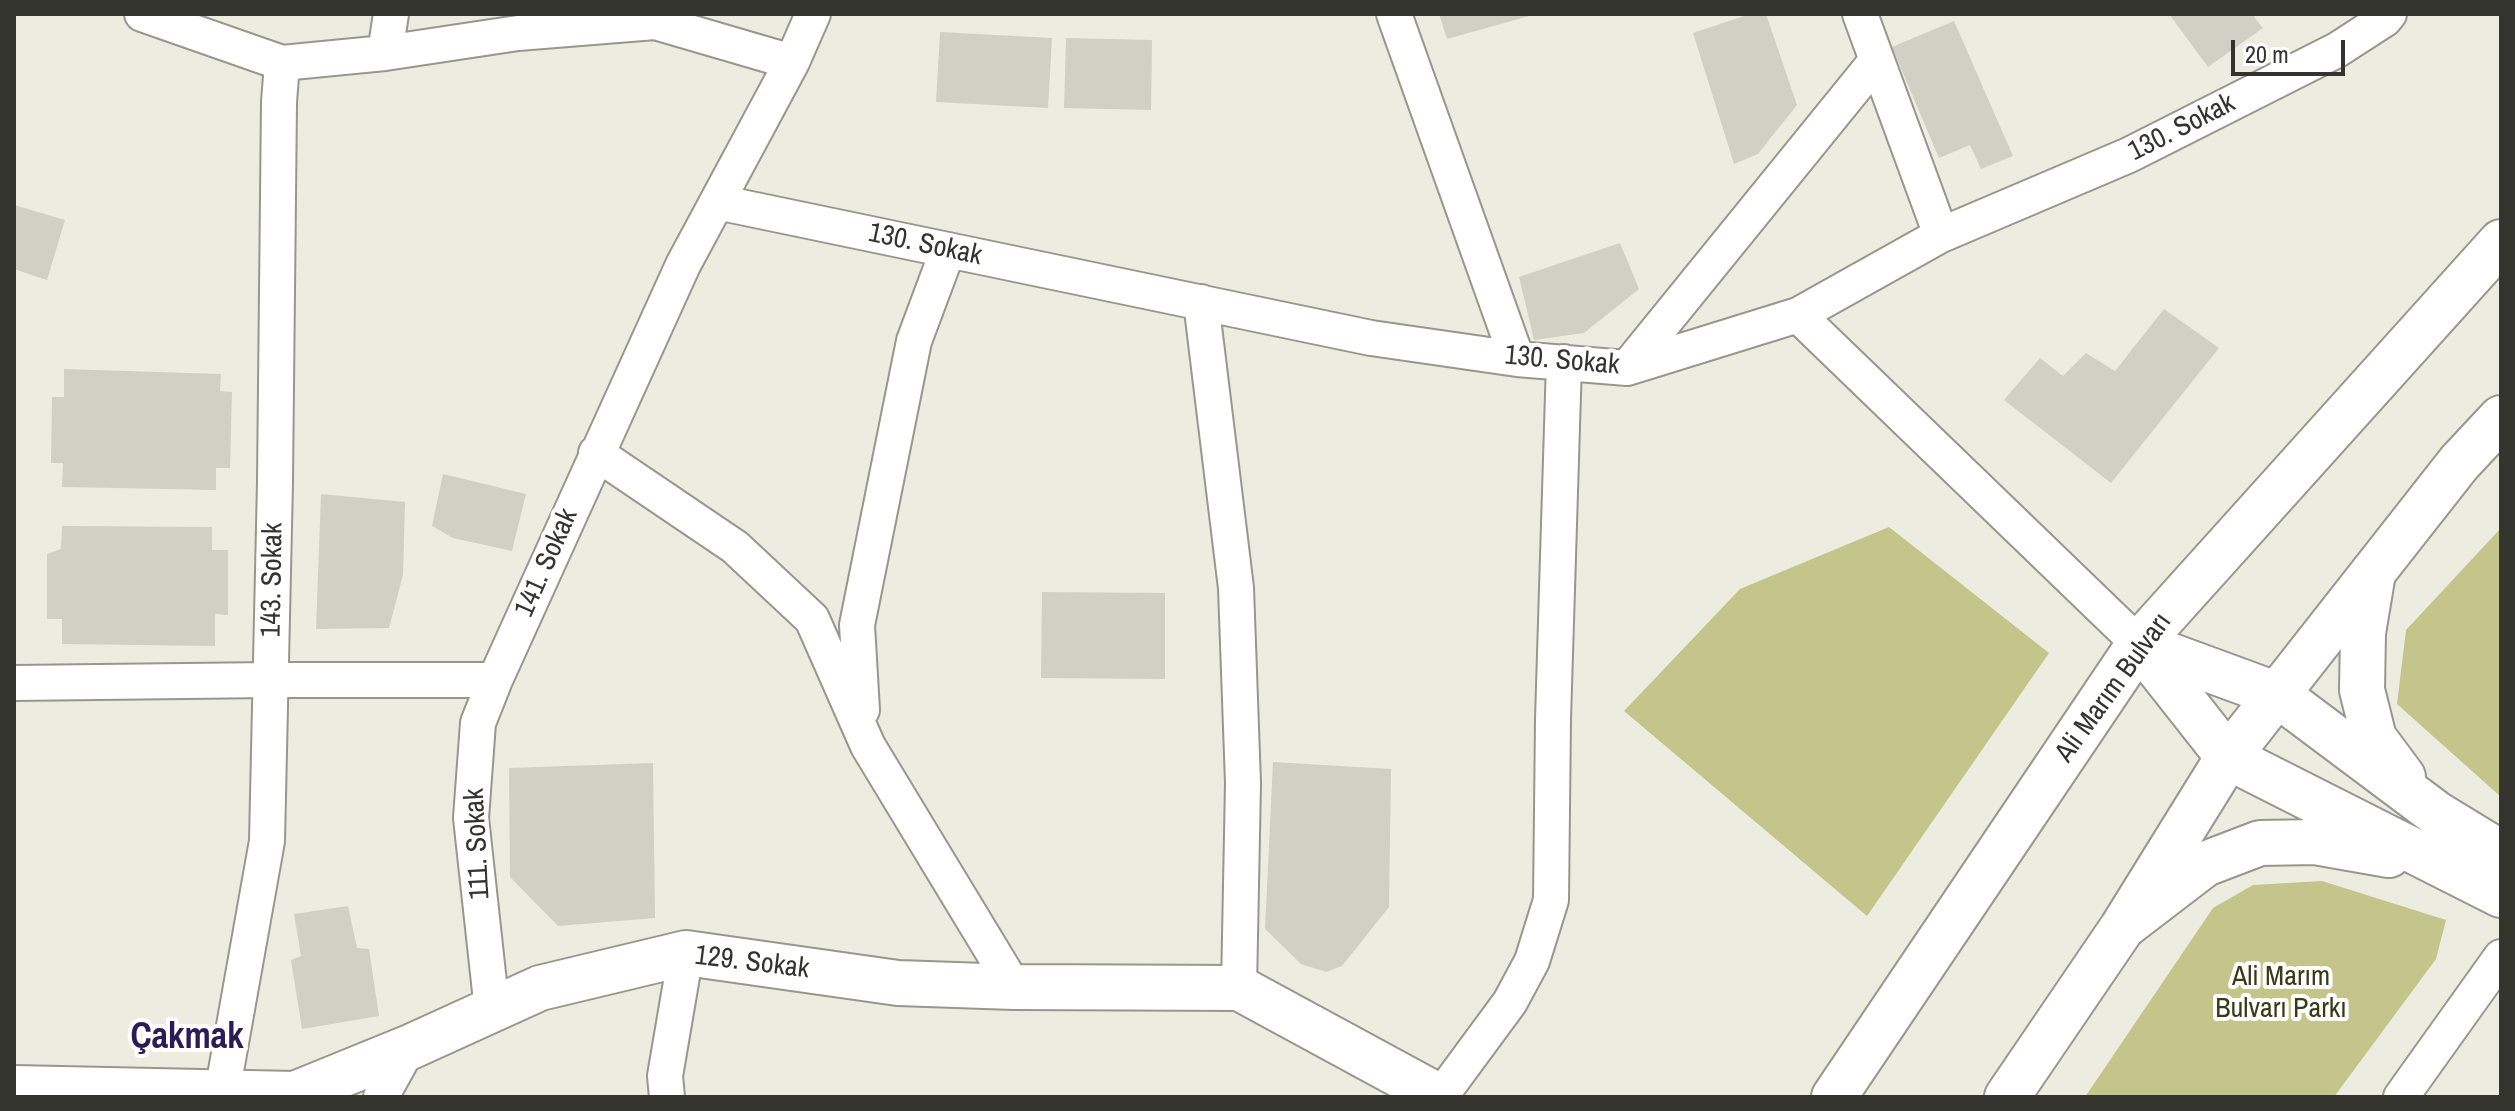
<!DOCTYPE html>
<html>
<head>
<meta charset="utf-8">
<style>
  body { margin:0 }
  #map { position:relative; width:2515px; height:1111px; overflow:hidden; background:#ecede0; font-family:"Archivo Narrow",sans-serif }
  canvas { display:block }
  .frame { position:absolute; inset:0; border:16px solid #34342f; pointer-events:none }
  .scale { position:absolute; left:2231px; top:40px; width:114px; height:36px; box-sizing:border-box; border:4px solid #34342f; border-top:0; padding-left:10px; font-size:24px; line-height:28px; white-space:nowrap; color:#34342f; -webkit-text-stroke:6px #fff; paint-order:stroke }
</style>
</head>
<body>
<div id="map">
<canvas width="2515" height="1111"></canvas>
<div class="frame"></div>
<div class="scale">20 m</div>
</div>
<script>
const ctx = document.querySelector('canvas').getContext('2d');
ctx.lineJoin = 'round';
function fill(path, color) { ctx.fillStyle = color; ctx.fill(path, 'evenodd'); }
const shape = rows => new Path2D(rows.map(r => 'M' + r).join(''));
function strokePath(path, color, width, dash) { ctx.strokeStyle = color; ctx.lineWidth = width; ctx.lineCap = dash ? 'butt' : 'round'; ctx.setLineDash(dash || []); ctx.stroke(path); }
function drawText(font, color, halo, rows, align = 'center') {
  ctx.font = font + ' "Archivo Narrow",sans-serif'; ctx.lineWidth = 8; ctx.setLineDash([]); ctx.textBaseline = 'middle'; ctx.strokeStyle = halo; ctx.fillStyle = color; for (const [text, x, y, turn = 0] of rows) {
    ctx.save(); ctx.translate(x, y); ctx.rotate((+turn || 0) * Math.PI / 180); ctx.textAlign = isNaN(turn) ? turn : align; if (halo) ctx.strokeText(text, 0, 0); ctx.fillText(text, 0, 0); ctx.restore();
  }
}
fill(shape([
  [1889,527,2049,653,1867,916,1624,711,1740,589],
  [2501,528,2501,797,2397,704,2406,630],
  [2322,881,2446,920,2436,959,2334,1097,2085,1097,2213,908,2253,885]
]), '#c4c58a');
fill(shape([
  [1439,14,1533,14,1533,15,1447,39],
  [1750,14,1766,14,1797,105,1758,154,1734,164,1693,33],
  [2169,14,2252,14,2263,28,2208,67],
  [1954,21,2013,156,1981,169,1970,145,1939,158,1892,47],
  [940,32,1052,38,1048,108,936,102],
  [1066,38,1152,40,1151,110,1064,108],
  [14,205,65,220,47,280,14,269],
  [1620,243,1639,289,1584,333,1534,340,1519,277],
  [2164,309,2219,348,2111,483,2004,400,2040,358,2063,376,2086,353,2115,371],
  [64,369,221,374,220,391,232,392,230,468,216,468,216,490,62,487,63,463,51,463,52,397,64,397],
  [443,474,526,494,512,551,453,538,432,526],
  [321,494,405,502,403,575,389,628,316,629],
  [62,526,212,527,212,550,228,550,228,615,215,614,215,646,62,644,62,619,47,619,47,554,61,549],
  [1042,592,1165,593,1165,679,1041,678],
  [1273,762,1391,769,1389,907,1342,966,1326,972,1301,964,1265,929],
  [653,763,655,918,558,926,510,877,509,768],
  [348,906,357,948,369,949,379,1016,302,1029,291,960,301,956,294,914]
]), '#d0d1c4');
const minor = shape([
  [142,14,282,63,385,53,518,33,655,22,792,62],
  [1394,14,1517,359],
  [1860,14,1941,235],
  [385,53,391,14],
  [717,202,1371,338,1517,359,1627,368,1798,315,1941,235,2129,155,2337,50,2385,19,2389,14],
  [1201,302,1236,588,1243,783,1239,988],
  [1798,315,2139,644],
  [1627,368,1877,60],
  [596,453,735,547,812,619,868,746,1014,987],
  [14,683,271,680,495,680,683,265,792,62,813,14],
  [862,710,857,625,914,341,948,250],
  [492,1010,471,818,478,723,495,680],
  [222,1093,267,841,275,482,279,102,282,63],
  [381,1097,408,1048],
  [667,1097,665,1076,686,953],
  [1440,1097,1510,1002,1532,961,1551,900,1553,719,1564,362],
  [2401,1097,2501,957]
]);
const tertiary = shape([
  [2373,573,2363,633,2362,690,2374,738,2403,777],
  [2139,644,2228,757,2501,895],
  [2139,644,2278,695,2437,814,2501,853],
  [2124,926,2205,864,2260,843,2315,842,2389,855],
  [14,1088,295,1094,408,1048,540,988,686,953,898,983,1014,987,1239,988,1440,1097]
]);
const primary = shape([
  [1834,1097,2139,644,2501,242],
  [2007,1097,2122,928,2228,757,2459,463,2501,418]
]);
strokePath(minor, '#97978b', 38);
strokePath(tertiary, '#97978b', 48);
strokePath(primary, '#97978b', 48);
strokePath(minor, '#fff', 34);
strokePath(tertiary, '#fff', 44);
strokePath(primary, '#fff', 44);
drawText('28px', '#34342f', '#fff', [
  ["130. Sokak",2182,128,-27],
  ["130. Sokak",925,245,12],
  ["130. Sokak",1562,361,5],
  ["141. Sokak",547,563,-66],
  ["143. Sokak",273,580,-89],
  ["Ali Marım Bulvarı",2114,688,-54],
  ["111. Sokak",478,844,-93],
  ["129. Sokak",752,963,7]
]);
drawText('28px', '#3a3a17', '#fff', [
  ["Ali Marım",2281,977],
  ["Bulvarı Parkı",2281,1009]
]);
drawText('bold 36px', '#2a1d57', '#fff', [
  ["Çakmak",187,1038]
]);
</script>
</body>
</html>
